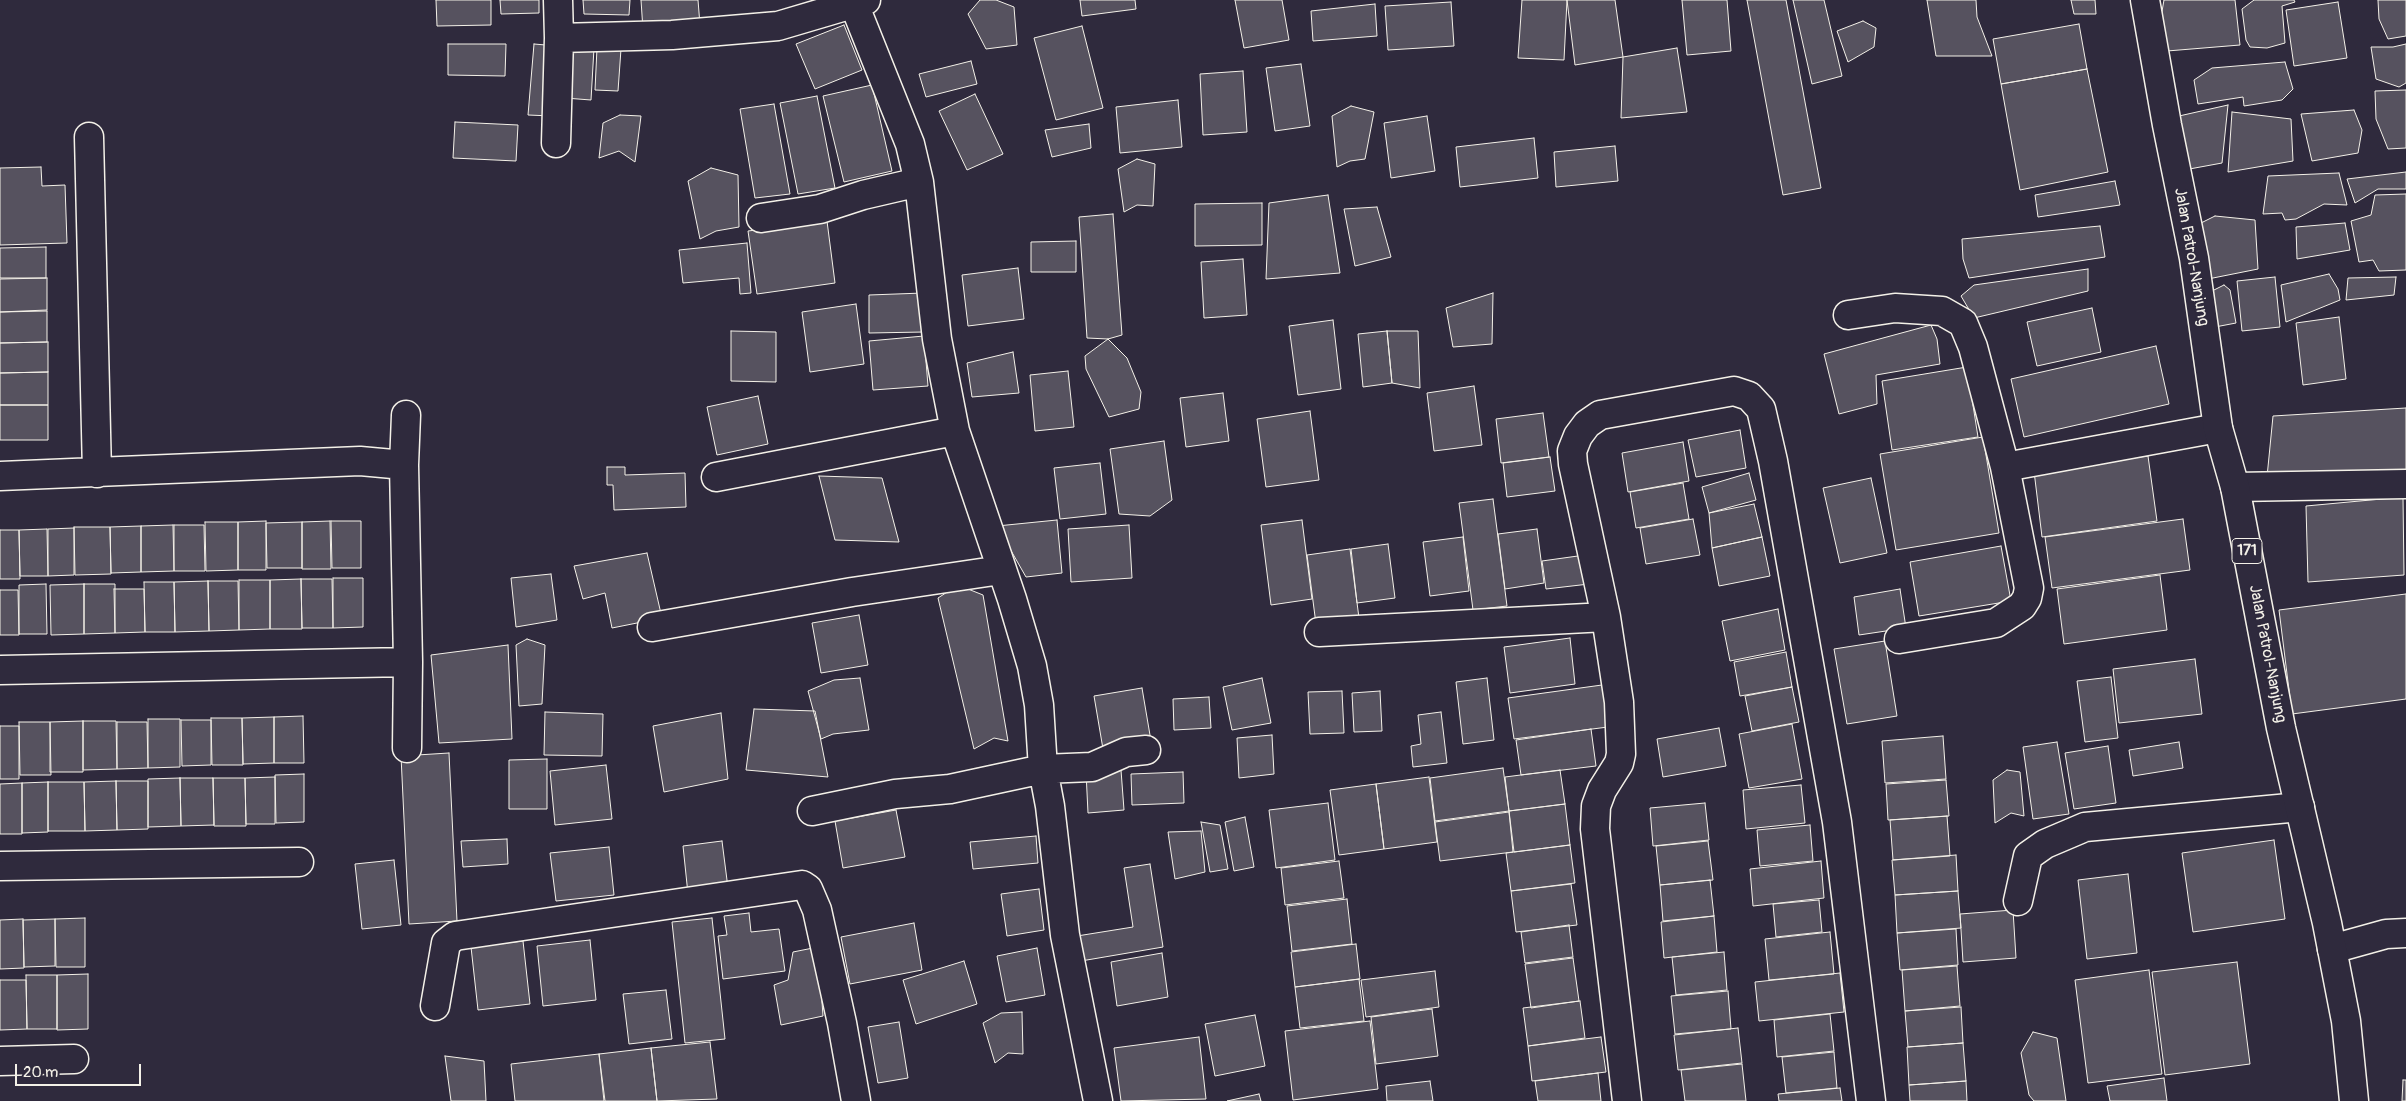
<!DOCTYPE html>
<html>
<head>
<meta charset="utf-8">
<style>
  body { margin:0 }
  #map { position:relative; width:2406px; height:1101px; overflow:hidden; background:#2f2a3d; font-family:Pangolin,sans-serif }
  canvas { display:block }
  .scale { position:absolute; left:15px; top:1064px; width:126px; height:22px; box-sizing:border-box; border:2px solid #f4f1e8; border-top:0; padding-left:6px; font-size:15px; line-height:18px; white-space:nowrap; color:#f4f1e8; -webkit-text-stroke:4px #2f2a3d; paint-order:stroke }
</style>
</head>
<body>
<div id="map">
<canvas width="2406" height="1101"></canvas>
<div class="scale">20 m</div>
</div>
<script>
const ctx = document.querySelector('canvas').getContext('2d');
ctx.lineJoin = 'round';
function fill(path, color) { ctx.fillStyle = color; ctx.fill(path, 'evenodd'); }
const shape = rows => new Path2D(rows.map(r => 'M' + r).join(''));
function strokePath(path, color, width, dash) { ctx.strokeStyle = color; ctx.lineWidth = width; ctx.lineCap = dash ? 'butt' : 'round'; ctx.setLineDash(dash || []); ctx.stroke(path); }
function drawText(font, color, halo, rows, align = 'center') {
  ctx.font = font + ' Pangolin,sans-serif'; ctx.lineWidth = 4; ctx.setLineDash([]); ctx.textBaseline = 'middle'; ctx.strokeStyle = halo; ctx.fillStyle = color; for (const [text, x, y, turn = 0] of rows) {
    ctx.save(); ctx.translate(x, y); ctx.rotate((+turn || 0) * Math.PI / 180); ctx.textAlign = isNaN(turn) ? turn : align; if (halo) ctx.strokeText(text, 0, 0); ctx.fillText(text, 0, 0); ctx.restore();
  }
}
const building = shape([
  [436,0,491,0,491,25,437,26,436,0],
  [500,0,539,0,539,13,501,14,500,0],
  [583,0,630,0,629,15,584,14,583,0],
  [641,0,698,0,700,25,643,30,641,0],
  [980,0,996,0,1014,7,1017,45,986,49,968,14,980,0],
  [1080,0,1135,0,1136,9,1082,16,1080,0],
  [1235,0,1282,0,1289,40,1244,48,1235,0],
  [1522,0,1567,0,1564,60,1518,58,1522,0],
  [1567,0,1615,0,1623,57,1575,65,1567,0],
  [1682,0,1727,0,1731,51,1687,55,1682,0],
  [1747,0,1786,0,1821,188,1783,195,1747,0],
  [1793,0,1824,0,1842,76,1812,84,1793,0],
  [1927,0,1976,0,1977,17,1992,56,1936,56,1927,0],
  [2071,0,2095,0,2096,14,2074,14,2071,0],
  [2164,0,2235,0,2240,45,2167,51,2159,28,2164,0],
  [2254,0,2294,0,2295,2,2282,6,2285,43,2267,48,2250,47,2246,40,2242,9,2254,0],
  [2378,0,2406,0,2406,36,2388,39,2379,19,2378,0],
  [1451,2,1454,46,1388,50,1385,6,1451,2],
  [2338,2,2347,58,2294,66,2286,10,2338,2],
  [1375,4,1377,36,1313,41,1311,11,1375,4],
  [1863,21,1876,28,1874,47,1848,62,1837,31,1863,21],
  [2079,24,2087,69,2001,84,1993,39,2079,24],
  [844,25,862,70,815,89,796,44,844,25],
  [1082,26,1103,108,1056,120,1034,38,1082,26],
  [448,44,506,44,505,76,448,75,448,44],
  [534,44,557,46,551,116,528,115,534,44],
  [2406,44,2406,83,2399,87,2376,79,2371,47,2393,47,2406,44],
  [569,47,594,48,591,100,565,98,569,47],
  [597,48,621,49,618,91,595,90,597,48],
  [1677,48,1687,112,1621,118,1623,57,1677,48],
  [971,61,977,84,926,97,919,74,971,61],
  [2285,62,2293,89,2282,100,2244,106,2243,97,2198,104,2194,80,2212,68,2285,62],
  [1301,64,1310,126,1275,131,1266,68,1301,64],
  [2087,69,2108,172,2020,190,2001,84,2087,69],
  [1243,71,1247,132,1203,135,1200,74,1243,71],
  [872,85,892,171,844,182,823,96,872,85],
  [2406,90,2406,148,2388,149,2376,119,2375,91,2406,90],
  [975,94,1003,154,967,170,939,111,975,94],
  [817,96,835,188,798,194,780,103,817,96],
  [1178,100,1182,147,1120,153,1116,107,1178,100],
  [774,104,790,194,755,198,740,109,774,104],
  [2228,105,2222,163,2184,170,2179,116,2228,105],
  [1351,106,1374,112,1365,159,1350,161,1337,167,1332,116,1351,106],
  [2354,110,2362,130,2358,153,2312,161,2301,114,2354,110],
  [2232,112,2291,119,2293,161,2228,172,2232,112],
  [620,115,641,116,635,162,619,151,599,158,603,123,620,115],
  [1427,116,1435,171,1391,178,1384,123,1427,116],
  [455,122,518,125,516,161,453,158,455,122],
  [1089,124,1091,148,1052,157,1045,130,1089,124],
  [1534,138,1538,178,1460,187,1456,147,1534,138],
  [1615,146,1618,181,1556,187,1554,152,1615,146],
  [1137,159,1155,164,1153,206,1137,205,1124,212,1118,169,1137,159],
  [41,167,42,186,65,185,67,243,0,245,0,168,41,167],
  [711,168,738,175,739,227,716,231,700,239,688,181,711,168],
  [2406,172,2406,189,2378,189,2355,203,2347,179,2406,172],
  [2339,173,2347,205,2324,204,2296,219,2285,220,2282,213,2263,214,2268,176,2339,173],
  [2115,181,2120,205,2038,217,2035,195,2115,181],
  [2406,194,2406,270,2379,271,2373,260,2359,262,2351,221,2371,215,2375,195,2406,194],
  [1328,195,1340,273,1266,279,1269,203,1328,195],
  [1262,203,1262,245,1195,246,1195,204,1262,203],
  [1377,207,1391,257,1355,266,1344,209,1377,207],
  [1113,214,1122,335,1108,339,1087,338,1079,217,1113,214],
  [2215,216,2255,220,2258,269,2208,279,2197,225,2215,216],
  [827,221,835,283,757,294,748,231,827,221],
  [2345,223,2350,250,2297,259,2296,227,2345,223],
  [2100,226,2105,257,1969,278,1963,259,1962,239,2100,226],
  [1076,241,1076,272,1031,272,1031,242,1076,241],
  [747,243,751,293,740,294,739,278,683,283,679,250,747,243],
  [46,247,46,278,0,278,0,248,46,247],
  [1243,259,1247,315,1204,318,1201,262,1243,259],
  [1018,268,1024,319,968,326,962,275,1018,268],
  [2088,269,2088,291,1974,318,1961,296,1974,285,2088,269],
  [2329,274,2338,289,2340,300,2286,322,2281,285,2329,274],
  [2275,277,2280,327,2242,331,2237,281,2275,277],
  [2396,277,2394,295,2346,300,2348,278,2396,277],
  [47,278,47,310,0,312,0,279,47,278],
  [2224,285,2230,290,2236,323,2215,327,2208,293,2224,285],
  [923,293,924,332,869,333,869,295,923,293],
  [1493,293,1492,344,1453,347,1446,308,1493,293],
  [856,304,864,364,810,372,802,312,856,304],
  [2092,308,2101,352,2037,366,2027,322,2092,308],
  [47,311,47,342,0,343,0,312,47,311],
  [2339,317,2346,379,2303,385,2296,323,2339,317],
  [1333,320,1341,389,1298,395,1289,326,1333,320],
  [1931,325,1937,339,1940,364,1876,375,1877,404,1839,414,1824,354,1931,325],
  [731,331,776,332,776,382,731,381,731,331],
  [1387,331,1392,383,1363,387,1358,334,1387,331],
  [1387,331,1418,331,1420,388,1392,383,1387,331],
  [924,336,928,386,873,390,869,341,924,336],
  [1108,339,1127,358,1141,392,1139,409,1109,417,1086,369,1085,356,1108,339],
  [48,342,48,372,0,373,0,343,48,342],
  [2156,346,2169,404,2024,437,2011,379,2156,346],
  [1013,352,1019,393,972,397,967,363,1013,352],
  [1967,367,1978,437,1892,450,1882,381,1967,367],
  [1068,371,1074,427,1035,431,1030,375,1068,371],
  [48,372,48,405,0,405,0,373,48,372],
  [1474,386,1482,445,1434,451,1427,393,1474,386],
  [1223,393,1229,441,1186,447,1180,398,1223,393],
  [758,396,768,444,717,455,707,407,758,396],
  [0,405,48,405,48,440,0,440,0,405],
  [2406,408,2406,470,2267,477,2273,416,2406,408],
  [1310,411,1319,480,1266,487,1257,419,1310,411],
  [1543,413,1549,457,1501,463,1496,419,1543,413],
  [1740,430,1746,468,1696,477,1688,440,1740,430],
  [1983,437,1999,533,1896,550,1880,454,1983,437],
  [1164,441,1172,500,1150,516,1119,514,1110,449,1164,441],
  [1683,442,1689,481,1628,492,1622,453,1683,442],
  [2148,456,2157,521,2042,537,2034,471,2148,456],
  [1550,457,1555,491,1507,497,1503,463,1550,457],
  [1100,463,1106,514,1060,519,1054,468,1100,463],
  [607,467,625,467,625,475,685,473,686,507,614,510,613,485,607,485,607,467],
  [1749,473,1756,500,1709,513,1702,487,1749,473],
  [819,476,882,478,899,542,835,540,819,476],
  [1871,478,1887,553,1840,563,1823,488,1871,478],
  [1683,483,1689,519,1636,528,1630,492,1683,483],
  [2403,497,2404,575,2308,582,2306,506,2403,497],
  [1493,499,1507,606,1473,610,1459,503,1493,499],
  [1754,504,1762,537,1712,548,1709,513,1754,504],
  [1693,519,1700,555,1646,564,1640,528,1693,519],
  [2183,519,2190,570,2052,588,2045,537,2183,519],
  [1057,520,1062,573,1026,577,997,526,1057,520],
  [1302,520,1312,599,1271,605,1261,525,1302,520],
  [266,521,266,570,238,570,238,522,266,521],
  [330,521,331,569,302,569,302,522,330,521],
  [331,521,361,521,361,568,332,568,331,521],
  [205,522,238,522,238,570,206,571,205,522],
  [302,522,302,568,267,568,266,523,302,522],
  [173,525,174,571,141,572,141,526,173,525],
  [174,525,204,525,205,571,174,571,174,525],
  [1129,525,1132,578,1071,582,1068,529,1129,525],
  [141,526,141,572,111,573,110,527,141,526],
  [74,527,110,527,111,574,75,575,74,527],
  [74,528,74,575,48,576,48,529,74,528],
  [47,529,48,576,20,576,19,530,47,529],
  [1537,529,1544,583,1505,589,1498,534,1537,529],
  [0,530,19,530,20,579,0,579,0,530],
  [1463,537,1469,591,1430,596,1423,542,1463,537],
  [1762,537,1770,576,1719,586,1712,548,1762,537],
  [1388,544,1395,598,1357,603,1351,549,1388,544],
  [2001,546,2011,601,1919,616,1910,562,2001,546],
  [1350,549,1359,618,1316,624,1307,555,1350,549],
  [647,553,662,618,612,628,605,593,583,599,574,566,647,553],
  [1585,555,1589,584,1546,589,1542,561,1585,555],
  [551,574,557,620,516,627,511,578,551,574],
  [2160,575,2167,630,2064,644,2057,589,2160,575],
  [333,578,363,578,363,627,333,628,333,578],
  [301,579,302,629,270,629,270,580,301,579],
  [301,579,332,579,333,628,302,628,301,579],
  [239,580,270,580,270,629,239,630,239,580],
  [208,581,209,631,175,632,174,582,208,581],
  [208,581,238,581,239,630,209,631,208,581],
  [144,582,174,582,175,632,145,632,144,582],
  [46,584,47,634,19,634,19,585,46,584],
  [84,584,84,634,51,635,50,585,84,584],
  [84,584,115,584,115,633,84,634,84,584],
  [958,585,983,595,1008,741,994,738,974,749,938,598,958,585],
  [114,589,144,589,145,632,115,633,114,589],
  [1900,589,1906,628,1859,635,1854,597,1900,589],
  [0,590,18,590,19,635,0,635,0,590],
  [2406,594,2406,699,2292,714,2279,610,2406,594],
  [1778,609,1785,650,1730,661,1722,621,1778,609],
  [859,615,868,665,821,673,812,623,859,615],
  [1570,638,1575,684,1510,693,1504,647,1570,638],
  [527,639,545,645,542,704,519,706,516,645,527,639],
  [1885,641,1897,716,1847,724,1834,649,1885,641],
  [508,645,512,739,439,743,431,655,508,645],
  [1786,652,1792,687,1740,696,1734,662,1786,652],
  [2195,659,2202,714,2119,723,2113,669,2195,659],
  [2111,677,2118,738,2085,742,2077,681,2111,677],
  [860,678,869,730,833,734,821,739,808,691,834,680,860,678],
  [1262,678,1271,723,1232,730,1223,687,1262,678],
  [1487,678,1494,740,1463,744,1456,682,1487,678],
  [1602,685,1608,727,1514,739,1508,698,1602,685],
  [1792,687,1799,722,1752,731,1745,696,1792,687],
  [1142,688,1151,741,1103,749,1094,696,1142,688],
  [1342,691,1344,733,1310,734,1308,692,1342,691],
  [1380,691,1382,731,1354,732,1352,693,1380,691],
  [1209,697,1211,728,1174,730,1173,699,1209,697],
  [754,709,815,711,828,777,746,770,754,709],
  [545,712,603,714,602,756,544,755,545,712],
  [1441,712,1447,763,1413,767,1411,746,1421,744,1418,715,1441,712],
  [721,713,728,779,664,792,653,726,721,713],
  [303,716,304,763,274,763,274,717,303,716],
  [274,717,274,763,243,764,242,718,274,717],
  [211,718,242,718,243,765,212,765,211,718],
  [148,719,180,719,180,767,148,768,148,719],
  [181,720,211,720,211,765,182,766,181,720],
  [83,721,83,772,50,772,50,722,83,721],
  [83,721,116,721,117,769,83,770,83,721],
  [19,722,50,722,51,775,20,775,19,722],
  [117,722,147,722,148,768,117,769,117,722],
  [1792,724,1802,779,1749,788,1739,734,1792,724],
  [0,726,19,726,19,779,0,779,0,726],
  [1719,728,1726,766,1663,777,1657,739,1719,728],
  [1591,729,1596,766,1521,775,1516,740,1591,729],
  [1272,735,1274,774,1239,778,1237,738,1272,735],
  [1943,736,1946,779,1885,783,1882,741,1943,736],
  [2057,742,2069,814,2033,819,2023,747,2057,742],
  [2179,742,2183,768,2133,776,2129,750,2179,742],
  [2108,746,2116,803,2074,809,2065,753,2108,746],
  [449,753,457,921,409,924,401,756,449,753],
  [547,759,547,809,509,809,509,760,547,759],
  [606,765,612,819,555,825,550,771,606,765],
  [1503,768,1509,811,1435,821,1430,778,1503,768],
  [1121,770,1124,810,1088,813,1086,772,1121,770],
  [1560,770,1565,804,1509,811,1505,777,1560,770],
  [2007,770,2020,772,2024,816,2011,813,1995,823,1993,780,2007,770],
  [1183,772,1184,803,1132,805,1131,774,1183,772],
  [304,774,304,822,276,823,275,775,304,774],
  [275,777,275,824,246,824,245,778,275,777],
  [1429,777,1437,842,1384,849,1376,784,1429,777],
  [180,778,181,826,148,827,148,779,180,778],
  [180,778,213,778,214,825,181,826,180,778],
  [213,778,245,778,246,826,214,826,213,778],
  [1946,780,1949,816,1888,820,1886,784,1946,780],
  [116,781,117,830,85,831,84,782,116,781],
  [116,781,148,781,148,829,117,830,116,781],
  [48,782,48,832,22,833,22,783,48,782],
  [48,782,84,782,85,831,48,831,48,782],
  [22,783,22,834,0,834,0,784,22,783],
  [1376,784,1384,849,1339,855,1330,790,1376,784],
  [1801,785,1805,823,1746,829,1743,790,1801,785],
  [1328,803,1335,860,1276,868,1269,810,1328,803],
  [1705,803,1709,840,1653,846,1650,808,1705,803],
  [1565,804,1570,845,1514,852,1509,811,1565,804],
  [896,810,905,857,843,868,835,821,896,810],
  [1509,812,1513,852,1440,861,1435,822,1509,812],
  [1947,816,1950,856,1893,860,1890,820,1947,816],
  [1245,817,1254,867,1234,871,1225,822,1245,817],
  [1201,822,1220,825,1228,869,1210,872,1201,822],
  [1810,825,1813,861,1760,866,1757,830,1810,825],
  [1201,831,1205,872,1175,879,1168,832,1201,831],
  [1036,836,1038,863,973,869,970,842,1036,836],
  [507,839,508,864,463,867,461,841,507,839],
  [2274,840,2285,919,2193,932,2182,853,2274,840],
  [722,841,728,888,688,894,683,846,722,841],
  [1708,841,1713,880,1660,885,1656,846,1708,841],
  [1570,845,1575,883,1511,891,1506,853,1570,845],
  [609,847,614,895,556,901,550,853,609,847],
  [1956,855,1958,891,1895,895,1892,860,1956,855],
  [394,860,401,925,362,929,355,864,394,860],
  [1339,861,1344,898,1285,905,1281,868,1339,861],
  [1821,861,1824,898,1753,906,1750,869,1821,861],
  [1150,864,1163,947,1081,961,1077,936,1133,927,1124,868,1150,864],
  [2128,874,2137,953,2087,959,2078,880,2128,874],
  [1710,880,1714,916,1663,921,1660,885,1710,880],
  [1571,884,1577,925,1516,932,1511,891,1571,884],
  [1039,889,1044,930,1007,936,1001,894,1039,889],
  [1958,891,1961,928,1897,933,1895,895,1958,891],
  [1347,899,1352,944,1292,951,1287,906,1347,899],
  [1819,900,1822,932,1776,937,1773,904,1819,900],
  [2013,910,2016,958,1963,962,1960,914,2013,910],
  [749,913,751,932,779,929,785,971,723,979,718,936,727,935,724,916,749,913],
  [1714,916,1717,952,1664,958,1661,922,1714,916],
  [85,918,85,967,56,967,55,919,85,918],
  [712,918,725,1039,685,1043,672,922,712,918],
  [23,919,24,968,0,969,0,920,23,919],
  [55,919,55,966,24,967,23,920,55,919],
  [914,923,922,970,850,984,841,937,914,923],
  [1569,925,1573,957,1525,963,1521,932,1569,925],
  [1956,929,1958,965,1900,970,1897,933,1956,929],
  [1830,932,1834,974,1769,980,1765,939,1830,932],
  [590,940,596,1000,543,1006,537,946,590,940],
  [523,941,530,1004,478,1010,471,947,523,941],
  [1356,944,1360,979,1295,987,1291,952,1356,944],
  [818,947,823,1016,781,1025,774,985,788,980,793,952,818,947],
  [1037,948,1045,995,1006,1002,997,956,1037,948],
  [1724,952,1727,990,1676,995,1672,957,1724,952],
  [1162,953,1168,997,1117,1006,1111,962,1162,953],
  [1573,958,1579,1001,1531,1008,1525,964,1573,958],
  [964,961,977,1004,916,1024,903,980,964,961],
  [2237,962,2250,1064,2165,1075,2152,972,2237,962],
  [1957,966,1960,1006,1905,1011,1902,970,1957,966],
  [2149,970,2162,1074,2088,1083,2075,980,2149,970],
  [1435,971,1439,1007,1366,1017,1361,980,1435,971],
  [1840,973,1844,1012,1759,1021,1755,982,1840,973],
  [88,974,88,1029,57,1030,57,975,88,974],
  [26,975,57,975,57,1029,27,1029,26,975],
  [1359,979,1364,1021,1300,1028,1295,987,1359,979],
  [0,980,26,980,27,1029,0,1030,0,980],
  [666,990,672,1039,629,1044,623,994,666,990],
  [1728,991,1731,1029,1675,1034,1671,996,1728,991],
  [1580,1001,1585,1038,1528,1046,1523,1008,1580,1001],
  [1961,1007,1963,1043,1908,1047,1905,1011,1961,1007],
  [1432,1009,1438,1056,1376,1064,1371,1017,1432,1009],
  [1022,1012,1023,1054,1008,1053,995,1063,983,1023,1001,1013,1022,1012],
  [1830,1014,1834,1051,1777,1057,1774,1020,1830,1014],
  [1255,1015,1265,1066,1215,1076,1205,1024,1255,1015],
  [1370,1021,1378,1089,1293,1100,1285,1031,1370,1021],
  [899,1022,908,1078,878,1083,868,1027,899,1022],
  [1738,1028,1742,1063,1678,1070,1674,1035,1738,1028],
  [2033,1032,2057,1038,2066,1101,2034,1101,2029,1095,2021,1053,2033,1032],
  [1199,1037,1206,1099,1121,1101,1114,1048,1199,1037],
  [1601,1037,1606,1072,1532,1081,1528,1046,1601,1037],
  [710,1042,717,1099,657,1101,651,1048,710,1042],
  [1963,1043,1966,1081,1909,1085,1907,1047,1963,1043],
  [651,1048,657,1101,605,1101,599,1054,651,1048],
  [1834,1052,1837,1088,1786,1093,1782,1057,1834,1052],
  [599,1054,604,1101,515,1101,511,1064,599,1054],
  [445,1056,484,1061,486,1101,451,1101,445,1056],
  [1742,1064,1746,1101,1685,1101,1681,1070,1742,1064],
  [1598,1073,1601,1101,1538,1101,1535,1081,1598,1073],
  [2164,1078,2167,1101,2110,1101,2107,1086,2164,1078],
  [2403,1080,2406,1080,2406,1101,2402,1101,2403,1080],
  [1430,1081,1433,1101,1387,1101,1386,1086,1430,1081],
  [1966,1081,1967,1101,1910,1101,1909,1085,1966,1081],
  [1840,1088,1842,1101,1779,1101,1778,1094,1840,1088],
  [1259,1094,1261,1101,1227,1101,1259,1094]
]);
fill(building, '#56525f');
strokePath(building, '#f4f1e8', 1);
const minor = shape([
  [558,0,559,38,672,35,778,26,866,0],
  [854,4,910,144,919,182,937,339,955,431,1012,599,1032,666,1039,705,1043,769,1050,806,1065,935,1098,1101],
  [89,137,97,473],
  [556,143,559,38],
  [761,218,820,209,863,195,919,182],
  [1848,315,1895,308,1942,311,1963,323,1973,347,2005,467],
  [404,465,406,415],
  [0,476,360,461,404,465,408,662,407,748],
  [716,477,955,431],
  [2235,487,2406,484],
  [652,627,852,592,1001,570],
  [1319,632,1606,617],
  [1899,639,1996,623,2022,606,2027,598,2029,588,2005,467,2218,428],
  [0,670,408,662],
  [812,811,895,794,950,789,1043,769,1092,767,1126,752,1146,750],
  [0,866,299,862],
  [2018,901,2028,856,2045,844,2085,827,2300,807],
  [2332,949,2386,934,2406,933],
  [435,1006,446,943,455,936,802,885,808,889,817,910,842,1023,856,1101],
  [0,1061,74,1059],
  [1627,1101,1595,829,1596,806,1602,790,1619,763,1621,754,1619,702,1606,617,1573,464,1572,451,1578,436,1587,424,1600,415,1734,391,1749,396,1761,409,1773,461,1837,822,1871,1101]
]);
const major = shape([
  [2145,0,2167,125,2194,258,2218,428,2235,487,2281,728,2327,923,2346,1021,2354,1101]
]);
strokePath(minor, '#f4f1e8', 31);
strokePath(major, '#f4f1e8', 31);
strokePath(minor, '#2f2a3d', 28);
strokePath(major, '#2f2a3d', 28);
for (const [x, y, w] of [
  [2247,551,30]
]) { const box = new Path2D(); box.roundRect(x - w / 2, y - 12.5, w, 25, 4); ctx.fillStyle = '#2f2a3d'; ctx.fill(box); strokePath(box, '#f4f1e8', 1); }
drawText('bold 15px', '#f4f1e8', null, [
  ["171",2247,551]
]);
drawText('16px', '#f4f1e8', '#2f2a3d', [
  ["Jalan Patrol-Nanjung",2191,257,80],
  ["Jalan Patrol-Nanjung",2267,654,79]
]);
</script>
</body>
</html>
